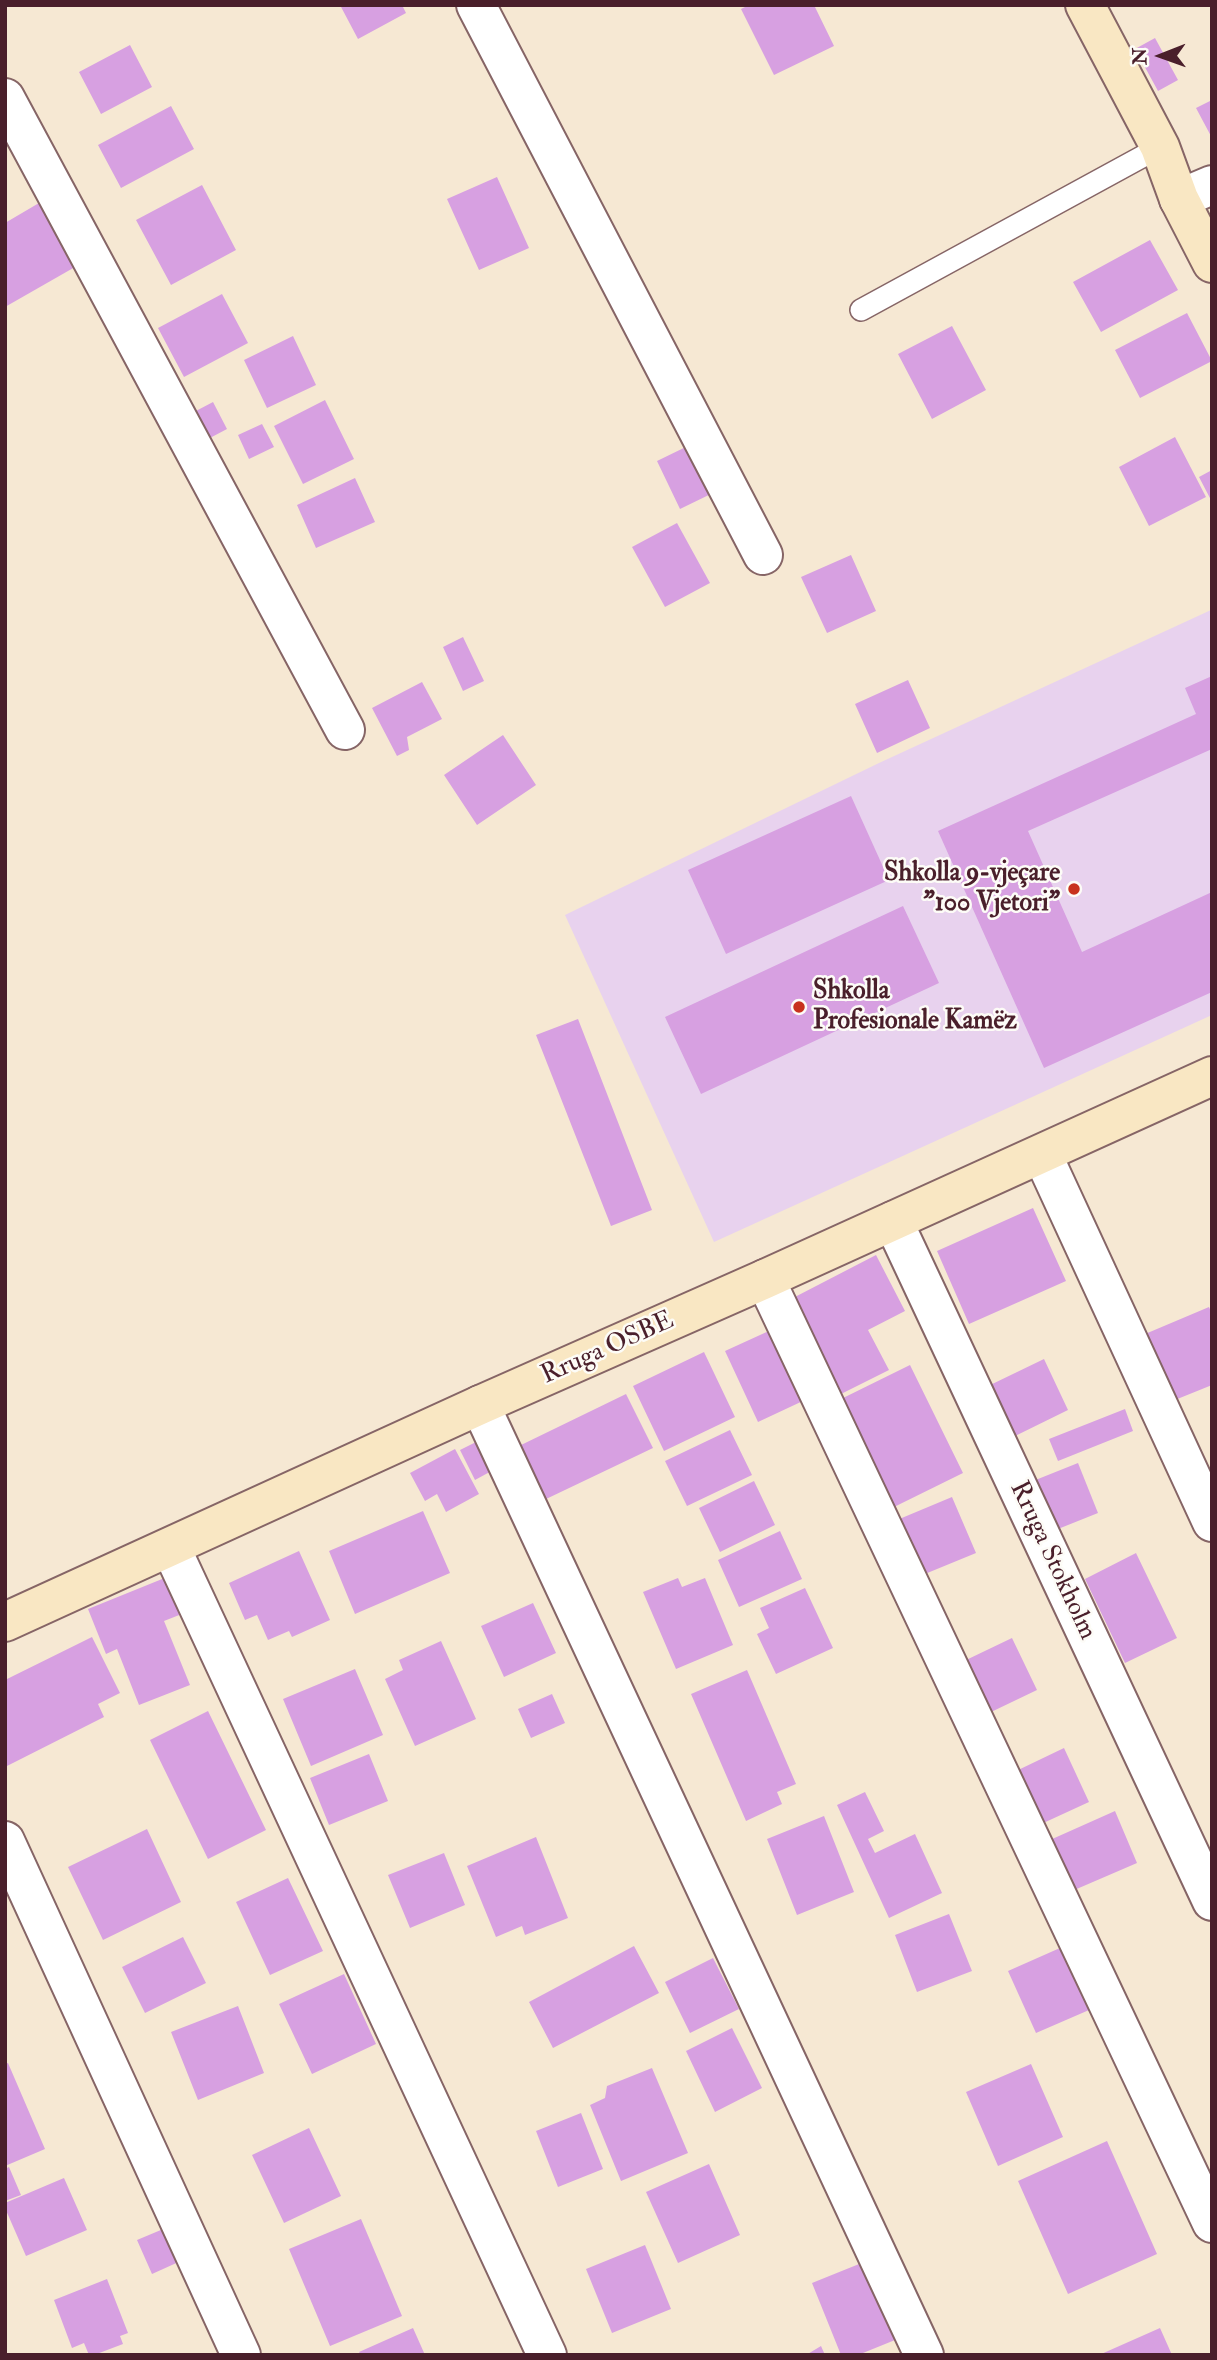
<!DOCTYPE html>
<html>
<head>
<meta charset="utf-8">
<style>
  body { margin:0 }
  #map { position:relative; width:1217px; height:2360px; overflow:hidden; background:#f6e8d3; font-family:"IM FELL Double Pica",serif }
  canvas { display:block }
  .frame { position:absolute; inset:0; border:7px solid #4a1f2b; pointer-events:none }
  .north { position:absolute; left:1126px; top:21px; width:70px; height:70px; -webkit-text-stroke:5px #fdfcf7; paint-order:stroke; rotate:269deg; font-size:19px; font-weight:700; line-height:28px; text-align:center; color:#4a1f2b }
  .north::after { content:''; display:block; margin:auto; width:24px; height:32px; background:#4a1f2b; clip-path:polygon(50% 0,100% 100%,50% 72%,0 100%) }
</style>
</head>
<body>
<div id="map">
<canvas width="1217" height="2360"></canvas>
<div class="frame"></div>
<div class="north">N</div>
</div>
<script>
const ctx = document.querySelector('canvas').getContext('2d');
ctx.lineJoin = 'round';
function fill(path, color) { ctx.fillStyle = color; ctx.fill(path, 'evenodd'); }
const shape = rows => new Path2D(rows.map(r => 'M' + r).join(''));
function strokePath(path, color, width, dash) { ctx.strokeStyle = color; ctx.lineWidth = width; ctx.lineCap = dash ? 'butt' : 'round'; ctx.setLineDash(dash || []); ctx.stroke(path); }
function drawText(font, color, halo, rows, align = 'center') {
  ctx.font = font + ' "IM FELL Double Pica",serif'; ctx.lineWidth = 5; ctx.setLineDash([]); ctx.textBaseline = 'middle'; ctx.strokeStyle = halo; ctx.fillStyle = color; for (const [text, x, y, turn = 0] of rows) {
    ctx.save(); ctx.translate(x, y); ctx.rotate((+turn || 0) * Math.PI / 180); ctx.textAlign = isNaN(turn) ? turn : align; if (halo) ctx.strokeText(text, 0, 0); ctx.fillText(text, 0, 0); ctx.restore();
  }
}
fill(shape([
  [1211,610,1212,1015,714,1242,565,915,879,763]
]), '#e8d2ee');
fill(shape([
  [340,5,402,5,406,13,358,39],
  [749,5,814,5,834,46,774,75,741,9],
  [1155,38,1178,80,1158,91,1135,49],
  [130,45,152,87,101,114,79,72],
  [1212,100,1212,138,1196,108],
  [171,106,194,149,121,188,98,145],
  [497,177,529,248,479,270,447,199],
  [202,185,236,250,171,285,136,220],
  [39,203,75,267,5,307,5,223],
  [1150,240,1178,290,1101,332,1073,282],
  [222,294,248,343,184,377,158,328],
  [1187,313,1212,361,1140,398,1115,350],
  [952,326,986,390,932,419,898,354],
  [293,336,316,385,267,408,244,360],
  [325,400,354,459,303,484,274,426],
  [213,402,227,429,208,439,194,412],
  [262,424,274,447,249,459,238,435],
  [1175,437,1206,497,1149,526,1119,467],
  [694,443,717,491,680,509,657,461],
  [1212,470,1212,502,1199,477],
  [355,478,375,522,316,548,297,505],
  [677,523,710,583,665,607,632,547],
  [851,555,876,611,827,633,801,577],
  [463,637,484,681,463,691,443,647],
  [1212,676,1212,749,1028,831,1082,952,1212,892,1212,992,1044,1068,938,831,1196,714,1185,688],
  [908,680,930,728,877,753,855,704],
  [422,682,442,719,407,737,409,750,397,756,372,708],
  [503,735,536,785,477,825,444,775],
  [851,796,889,880,726,954,688,870],
  [903,906,939,983,701,1094,665,1017],
  [578,1019,652,1210,611,1226,536,1035],
  [1033,1208,1066,1281,969,1324,937,1251],
  [876,1255,905,1311,868,1330,889,1370,841,1394,791,1299],
  [1209,1307,1212,1314,1212,1385,1165,1404,1138,1337],
  [771,1330,805,1400,758,1422,725,1351],
  [704,1352,735,1417,664,1451,633,1386],
  [1044,1359,1068,1410,1009,1439,984,1388],
  [910,1365,963,1473,892,1508,839,1400],
  [626,1394,653,1448,544,1500,519,1446],
  [1125,1409,1133,1431,1058,1461,1049,1439],
  [730,1430,752,1475,687,1506,665,1461],
  [482,1439,497,1468,475,1480,460,1450],
  [455,1449,479,1494,446,1512,437,1494,425,1501,410,1473],
  [1078,1463,1098,1513,1053,1531,1033,1481],
  [754,1481,775,1525,720,1552,699,1508],
  [952,1497,976,1553,920,1576,897,1520],
  [423,1511,450,1573,355,1614,329,1551],
  [780,1531,802,1579,739,1607,718,1560],
  [299,1551,330,1620,292,1637,289,1631,268,1640,257,1615,245,1620,229,1583],
  [1136,1553,1177,1638,1125,1663,1085,1579],
  [177,1573,192,1610,164,1621,190,1685,139,1705,117,1649,106,1654,88,1609],
  [678,1578,682,1587,705,1578,733,1645,676,1669,643,1592],
  [805,1588,833,1648,776,1674,757,1634,769,1628,760,1608],
  [533,1603,556,1653,504,1677,481,1626],
  [92,1637,120,1693,98,1704,104,1717,5,1767,5,1680],
  [1012,1638,1037,1690,989,1713,964,1661],
  [441,1641,476,1719,415,1746,385,1679,403,1670,399,1660],
  [355,1669,383,1735,311,1766,283,1699],
  [747,1670,796,1784,777,1792,782,1804,746,1821,691,1694],
  [552,1694,565,1723,531,1738,518,1709],
  [208,1711,266,1830,208,1859,150,1740],
  [1064,1748,1089,1802,1039,1825,1014,1772],
  [369,1754,388,1801,329,1825,310,1778],
  [865,1792,884,1831,868,1839,875,1853,915,1834,942,1893,889,1918,837,1805],
  [1115,1811,1137,1863,1072,1891,1050,1840],
  [824,1816,854,1892,797,1915,767,1839],
  [147,1829,181,1902,103,1940,68,1867],
  [536,1837,568,1918,525,1935,522,1926,496,1937,467,1866],
  [444,1853,465,1905,410,1928,388,1875],
  [288,1878,323,1951,270,1975,236,1902],
  [949,1914,972,1971,917,1992,895,1935],
  [183,1937,206,1983,145,2013,122,1967],
  [1069,1944,1096,2007,1036,2033,1008,1971],
  [634,1946,659,1993,553,2048,529,2002],
  [713,1958,739,2009,690,2033,665,1982],
  [344,1974,376,2044,312,2074,279,2004],
  [238,2006,264,2073,198,2100,171,2032],
  [732,2028,762,2088,715,2112,686,2051],
  [8,2063,45,2149,5,2166,5,2064],
  [1031,2064,1063,2137,998,2166,966,2092],
  [652,2068,688,2153,621,2181,590,2105,605,2098,607,2086],
  [581,2113,603,2169,558,2187,536,2131],
  [309,2128,341,2196,284,2223,252,2155],
  [1107,2141,1157,2254,1068,2294,1018,2181],
  [709,2164,740,2235,678,2263,646,2192],
  [9,2167,21,2195,5,2201,5,2169],
  [64,2178,87,2230,26,2256,5,2208,5,2203],
  [361,2219,402,2316,330,2346,289,2249],
  [168,2227,183,2260,152,2274,137,2240],
  [645,2245,671,2309,612,2333,586,2269],
  [869,2260,900,2338,858,2355,841,2355,812,2283],
  [107,2279,128,2333,120,2336,123,2344,94,2355,89,2355,84,2343,72,2348,54,2300],
  [413,2328,425,2355,361,2355,359,2352],
  [1160,2328,1172,2355,1099,2355],
  [821,2346,825,2355,806,2355]
]), '#d7a0e1');
const lane = shape([
  [861,310,1160,147]
]);
const street = shape([
  [476,5,763,555],
  [5,98,345,730],
  [1179,199,1212,185],
  [1042,1154,1212,1522],
  [893,1221,1212,1901],
  [765,1279,1212,2223],
  [480,1405,924,2355],
  [171,1548,547,2355],
  [5,1841,241,2355]
]);
const secondary = shape([
  [1085,5,1160,147,1179,199,1212,263],
  [5,1622,480,1405,765,1279,1212,1076]
]);
strokePath(lane, '#866566', 24);
strokePath(street, '#866566', 42);
strokePath(secondary, '#866566', 42);
strokePath(lane, '#fff', 21);
strokePath(street, '#fff', 38);
strokePath(secondary, '#f9e7c3', 38);
for (const [x, y, r, color] of [
  [1074,889,7,"#c8321e"],
  [799,1007,7,"#c8321e"]
]) { const dot = new Path2D(); dot.arc(x, y, r, 0, 2 * Math.PI); ctx.fillStyle = color; ctx.fill(dot); strokePath(dot, '#fdfcf7', 2.5); }
drawText('bold 26px', '#4a1f2b', '#fdfcf7', [
  ["Shkolla 9-vjeçare",1060,874],
  ["\"100 Vjetori\"",1060,904],
  ["Shkolla",813,992,"left"],
  ["Profesionale Kamëz",813,1022,"left"]
], 'right');
drawText('26px', '#4a1f2b', '#fdfcf7', [
  ["Rruga OSBE",608,1349,-24],
  ["Rruga Stokholm",1052,1561,65]
]);
</script>
</body>
</html>
